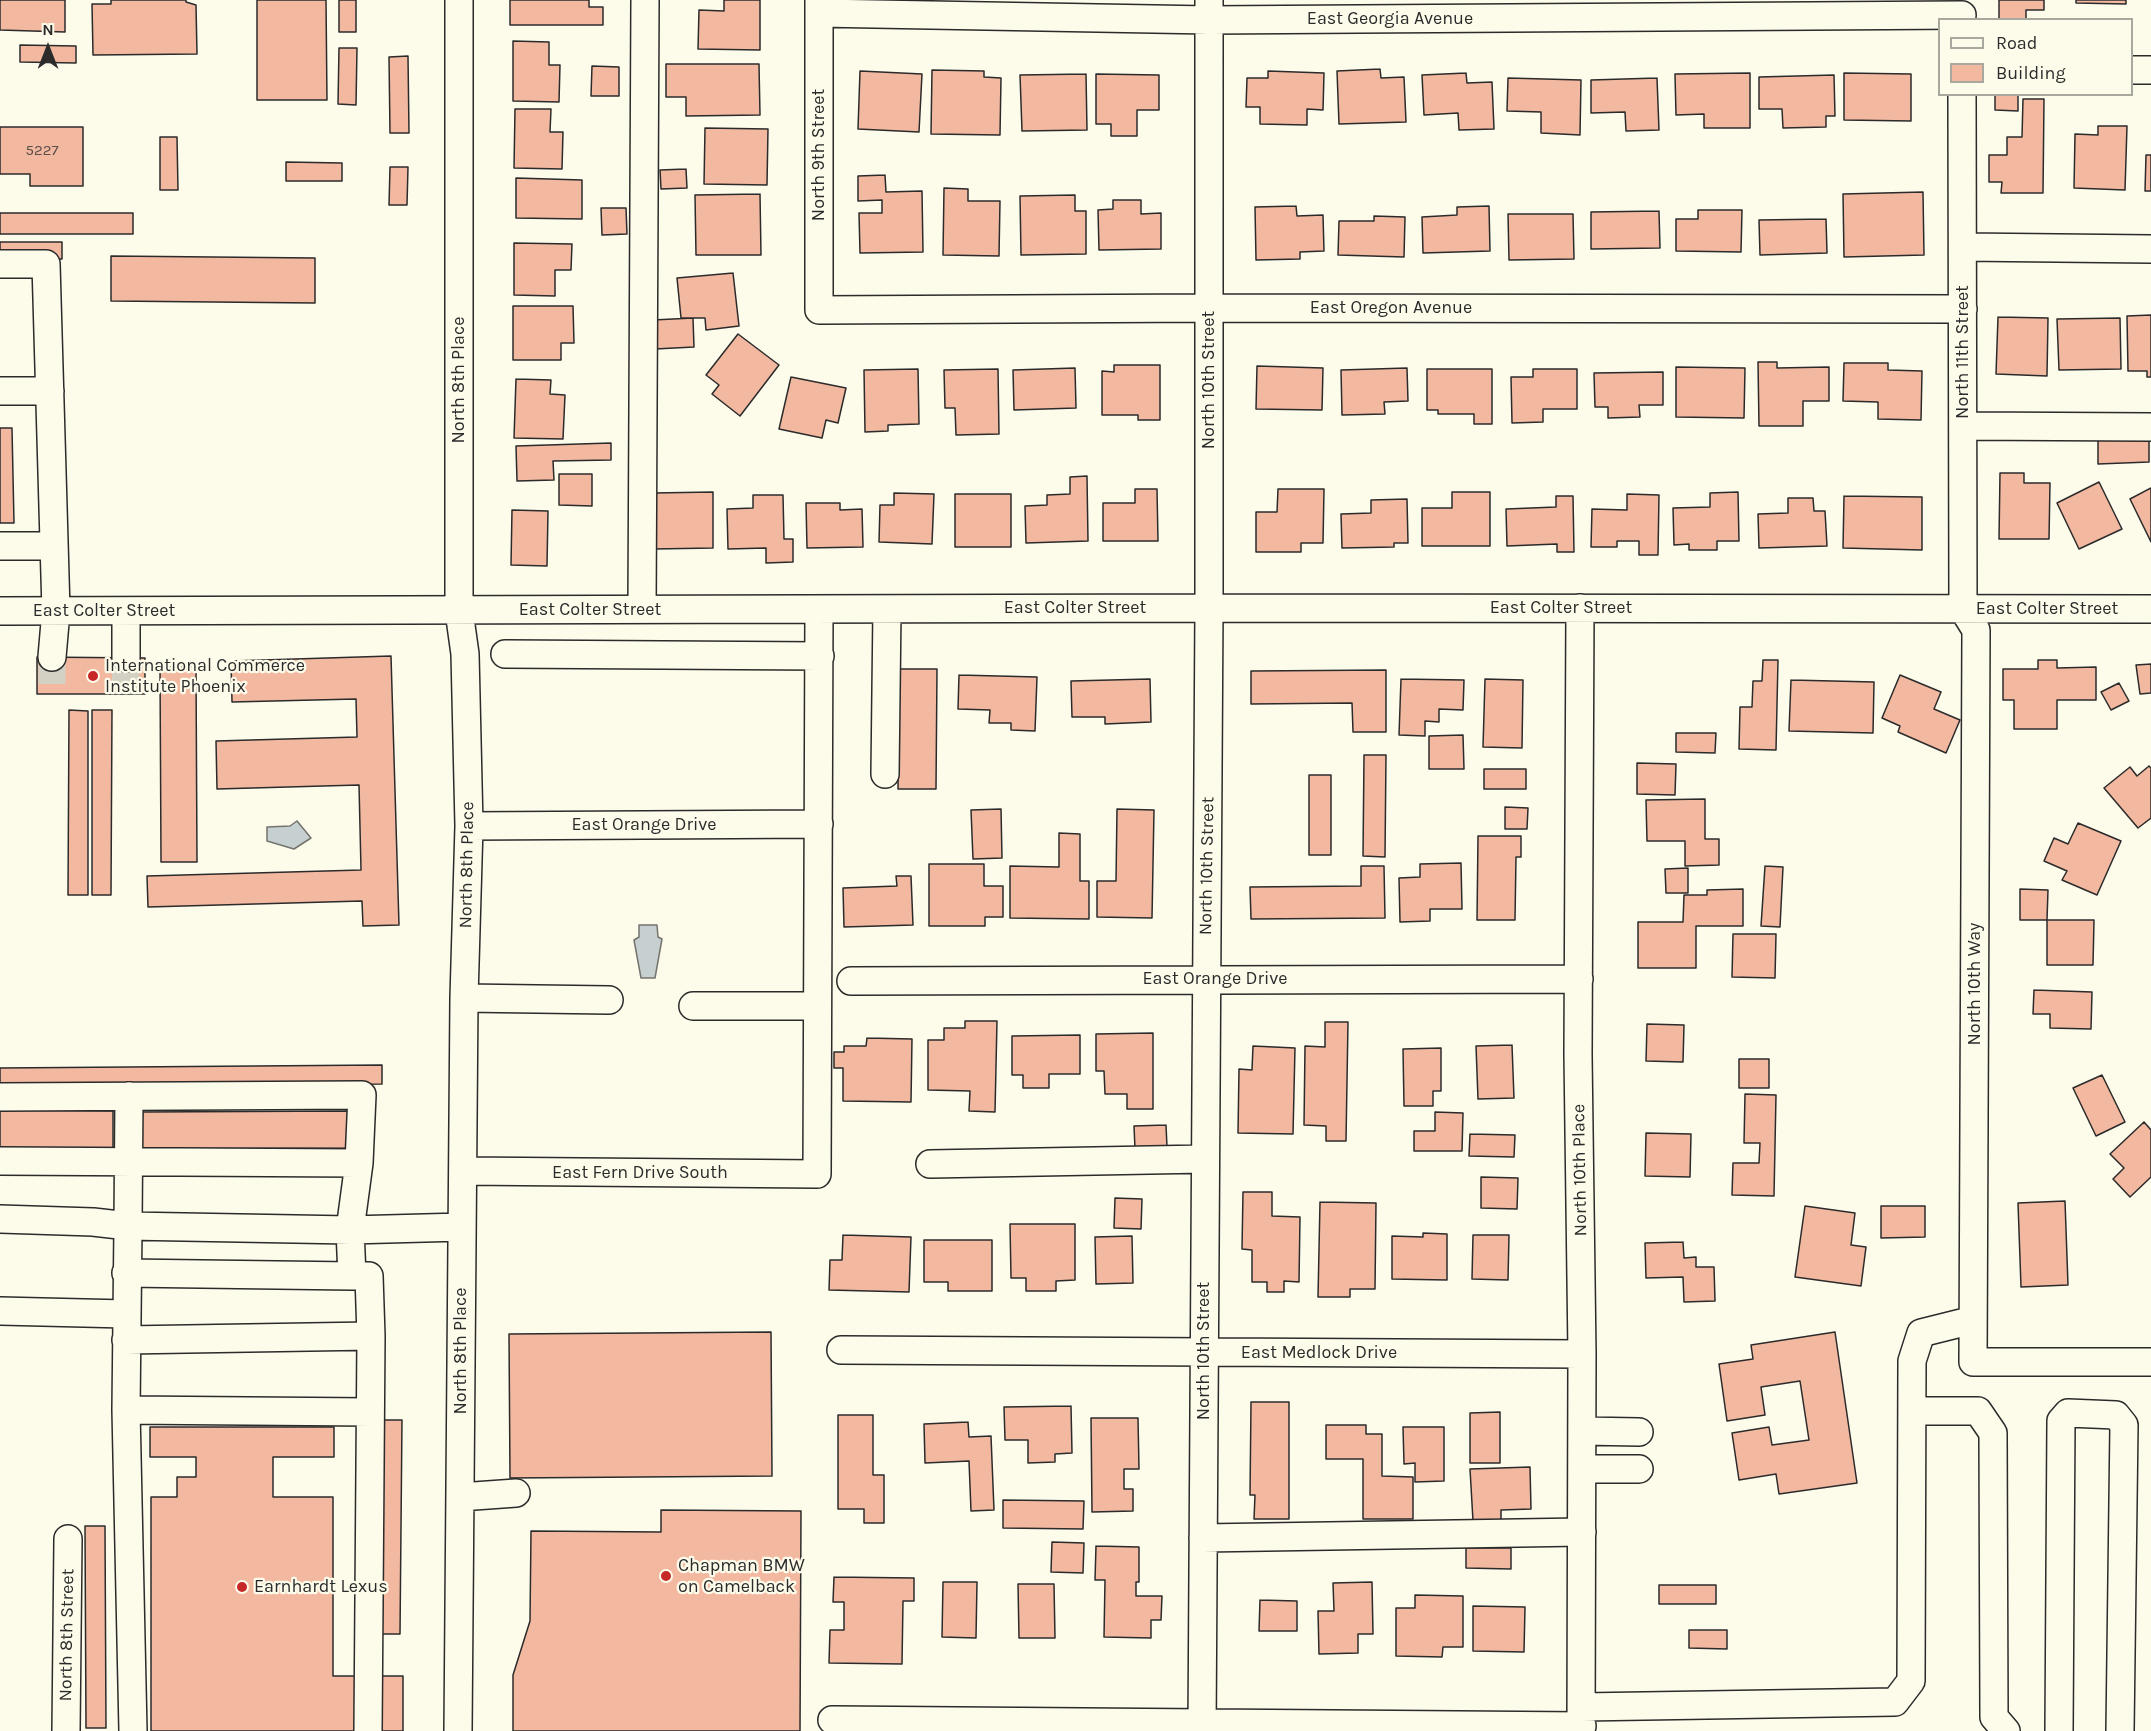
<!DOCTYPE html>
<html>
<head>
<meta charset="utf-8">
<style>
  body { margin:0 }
  #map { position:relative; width:2151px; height:1731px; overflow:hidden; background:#fdfbea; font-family:Karla,sans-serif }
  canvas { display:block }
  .legend { position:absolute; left:1938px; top:18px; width:195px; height:78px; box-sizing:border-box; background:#fdfbea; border:2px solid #a9a89e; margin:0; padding:8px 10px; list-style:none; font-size:18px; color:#2b2b2b }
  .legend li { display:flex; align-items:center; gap:12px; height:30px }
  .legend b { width:30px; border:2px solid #a9a89e }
  .north { position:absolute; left:18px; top:18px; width:60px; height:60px; -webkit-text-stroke:4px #fdfbea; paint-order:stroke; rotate:0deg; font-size:16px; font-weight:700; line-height:24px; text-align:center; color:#2b2b2b }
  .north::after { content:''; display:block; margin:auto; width:21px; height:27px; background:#2b2b2b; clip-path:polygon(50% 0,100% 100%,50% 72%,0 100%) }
</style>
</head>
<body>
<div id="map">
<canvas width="2151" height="1731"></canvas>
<ul class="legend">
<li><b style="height:8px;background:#fdfbea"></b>Road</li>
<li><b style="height:16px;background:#f2b8a0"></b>Building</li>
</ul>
<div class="north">N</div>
</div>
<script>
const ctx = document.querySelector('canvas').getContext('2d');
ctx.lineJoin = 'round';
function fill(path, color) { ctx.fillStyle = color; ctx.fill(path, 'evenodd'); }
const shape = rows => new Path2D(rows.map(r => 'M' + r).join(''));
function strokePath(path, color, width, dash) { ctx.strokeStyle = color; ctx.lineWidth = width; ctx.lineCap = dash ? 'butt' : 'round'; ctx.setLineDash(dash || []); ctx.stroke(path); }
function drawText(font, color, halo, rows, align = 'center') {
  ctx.font = font + ' Karla,sans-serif'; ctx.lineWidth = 4.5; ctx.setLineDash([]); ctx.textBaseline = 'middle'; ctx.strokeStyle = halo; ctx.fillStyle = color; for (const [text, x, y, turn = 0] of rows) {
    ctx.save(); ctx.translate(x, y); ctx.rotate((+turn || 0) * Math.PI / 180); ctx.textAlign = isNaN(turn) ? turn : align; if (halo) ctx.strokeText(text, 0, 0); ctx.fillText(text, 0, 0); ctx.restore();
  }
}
const water = shape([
  [297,821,311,838,294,849,267,841,267,827,290,826,297,821],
  [639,925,657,925,658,937,662,939,655,978,641,978,634,940,639,937,639,925]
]);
fill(water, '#c7d0d0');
strokePath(water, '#74746e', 1.5);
const building = shape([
  [0,0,65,0,65,32,0,30,0,0],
  [111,0,186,0,186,2,196,5,197,54,93,55,92,4,111,4,111,0],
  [257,0,326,0,327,100,257,100,257,0],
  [339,0,356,0,356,32,339,32,339,0],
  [510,0,589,0,589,7,603,7,603,25,510,25,510,0],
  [724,0,760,0,760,50,698,49,699,10,724,11,724,0],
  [1999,0,2044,0,2044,10,2026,10,2026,20,1999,20,1999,0],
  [2076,0,2126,0,2126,4,2076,3,2076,0],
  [513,41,549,42,549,65,560,65,559,102,513,101,513,41],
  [20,45,76,46,76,63,20,62,20,45],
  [339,48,357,48,356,105,338,104,339,48],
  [408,56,409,133,390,133,389,57,408,56],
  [666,64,759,64,760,115,686,116,686,97,666,97,666,64],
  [592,66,619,67,619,96,591,96,592,66],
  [1380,69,1381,78,1404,77,1406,122,1339,124,1337,71,1380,69],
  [932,70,984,71,984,77,1001,78,1000,135,931,134,932,70],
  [860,71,922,74,919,132,858,129,860,71],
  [1268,71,1324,73,1323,110,1307,109,1307,125,1260,124,1260,107,1246,107,1247,78,1268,78,1268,71],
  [1466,73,1467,83,1492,82,1494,129,1459,130,1458,113,1424,115,1422,75,1466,73],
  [1750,73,1750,128,1704,128,1704,114,1676,115,1675,74,1750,73],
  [1844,73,1911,74,1911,121,1844,120,1844,73],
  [1086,74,1087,130,1022,131,1020,75,1086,74],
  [1096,74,1159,75,1159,110,1137,110,1137,136,1111,136,1111,124,1096,124,1096,74],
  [1834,75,1835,116,1826,116,1826,127,1783,128,1782,109,1759,109,1759,77,1834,75],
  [1508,78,1581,80,1580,135,1541,133,1541,112,1507,111,1508,78],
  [1657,78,1659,130,1626,131,1625,112,1591,113,1591,80,1657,78],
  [1995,94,2018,94,2018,111,1995,110,1995,94],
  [2023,99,2044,99,2043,193,2001,193,2002,182,1989,182,1989,155,2007,155,2007,137,2022,137,2023,99],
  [515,109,551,109,550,132,563,132,562,169,514,168,515,109],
  [2098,126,2127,126,2125,190,2074,188,2075,134,2098,135,2098,126],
  [0,127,83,127,83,186,30,186,30,174,0,174,0,127],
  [705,128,768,129,767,185,704,184,705,128],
  [160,137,177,137,178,190,160,190,160,137],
  [2146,155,2151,155,2151,191,2145,191,2146,155],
  [286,162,342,163,342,181,286,181,286,162],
  [390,167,408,167,407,205,389,205,390,167],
  [686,169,687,188,661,189,660,170,686,169],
  [885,175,886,192,922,191,923,252,860,253,859,213,882,213,882,200,858,201,858,176,885,175],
  [516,178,582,180,582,219,516,218,516,178],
  [944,188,968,189,968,201,1000,201,999,256,943,255,944,188],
  [1923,192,1924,255,1844,257,1843,194,1923,192],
  [760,194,761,255,696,255,695,195,760,194],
  [1075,195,1075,211,1086,211,1086,254,1021,255,1020,196,1075,195],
  [1113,200,1141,200,1141,214,1161,213,1161,249,1099,250,1098,210,1113,209,1113,200],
  [1296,206,1297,216,1323,215,1324,251,1300,252,1300,259,1256,260,1255,207,1296,206],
  [1489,206,1490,251,1423,253,1422,217,1457,215,1457,207,1489,206],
  [601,208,626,208,627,234,602,235,601,208],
  [1698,210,1742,210,1741,252,1676,251,1676,219,1698,219,1698,210],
  [1659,211,1660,248,1591,249,1591,212,1659,211],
  [0,213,133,213,133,234,0,234,0,213],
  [1508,214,1573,214,1574,259,1509,260,1508,214],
  [1374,216,1405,217,1404,257,1338,255,1339,221,1374,221,1374,216],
  [1826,219,1827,253,1760,255,1759,220,1826,219],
  [0,242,62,242,62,259,0,259,0,242],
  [514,243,572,244,571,270,555,270,555,296,514,295,514,243],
  [111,256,315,258,315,303,111,301,111,256],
  [733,273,739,326,706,330,705,318,681,318,677,278,733,273],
  [513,306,573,306,574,343,561,343,561,360,513,360,513,306],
  [2151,315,2151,377,2147,377,2147,371,2128,371,2127,316,2151,315],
  [1998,317,2048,318,2047,376,1996,374,1998,317],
  [693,318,694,347,655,349,653,320,693,318],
  [2120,318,2121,369,2059,370,2057,319,2120,318],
  [738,334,779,365,740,416,712,394,719,385,706,375,738,334],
  [1758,362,1777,362,1777,368,1829,367,1829,401,1803,401,1803,426,1759,426,1758,362],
  [1844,363,1888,363,1888,370,1922,371,1921,420,1878,419,1878,402,1843,401,1844,363],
  [1114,365,1160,365,1160,420,1138,420,1138,415,1102,415,1102,371,1114,372,1114,365],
  [1257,366,1323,368,1322,410,1256,409,1257,366],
  [1676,367,1745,368,1744,418,1676,417,1676,367],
  [1075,368,1076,408,1014,410,1013,370,1075,368],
  [1407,368,1408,401,1384,402,1385,414,1342,415,1341,370,1407,368],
  [918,369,919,424,888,425,888,431,865,432,864,370,918,369],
  [998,369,999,434,956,435,955,408,945,408,944,370,998,369],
  [1427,369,1492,369,1492,424,1474,424,1474,414,1438,414,1438,410,1427,410,1427,369],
  [1533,369,1577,369,1577,409,1543,409,1543,422,1512,423,1511,377,1533,377,1533,369],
  [1663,372,1663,405,1639,405,1640,417,1608,418,1608,407,1595,407,1594,373,1663,372],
  [791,377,846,388,838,423,826,420,822,438,779,429,791,377],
  [516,379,551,380,550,394,565,395,563,439,514,438,516,379],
  [0,428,12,428,14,523,0,523,0,428],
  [2149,437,2149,462,2098,464,2098,438,2149,437],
  [611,443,611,460,553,461,554,480,517,481,516,446,611,443],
  [2000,473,2024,473,2024,483,2050,483,2049,539,1999,539,2000,473],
  [559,474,592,474,592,506,559,505,559,474],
  [1087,476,1088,541,1026,543,1025,506,1047,505,1047,495,1070,494,1070,477,1087,476],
  [2099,482,2122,529,2079,549,2057,503,2099,482],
  [2151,488,2151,542,2130,499,2151,488],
  [1135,489,1157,489,1158,541,1103,541,1103,503,1135,503,1135,489],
  [1278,489,1324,489,1323,543,1301,543,1301,552,1256,552,1256,512,1277,512,1278,489],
  [713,492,713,548,654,549,653,493,713,492],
  [1452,492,1490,492,1490,546,1422,546,1422,508,1452,508,1452,492],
  [1738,492,1739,541,1717,541,1717,550,1689,550,1689,544,1674,545,1673,508,1710,507,1710,493,1738,492],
  [894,493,934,494,932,544,879,542,880,505,894,505,894,493],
  [955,494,1011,494,1011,547,955,547,955,494],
  [1627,494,1659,495,1658,555,1639,555,1639,541,1617,541,1617,547,1591,547,1592,509,1627,510,1627,494],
  [753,495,783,495,784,539,793,539,793,562,766,563,766,548,728,549,727,509,753,508,753,495],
  [1556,496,1573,496,1574,552,1557,552,1557,544,1507,546,1506,509,1556,507,1556,496],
  [1844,496,1922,497,1922,550,1843,548,1844,496],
  [1788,498,1813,498,1814,511,1825,511,1827,546,1759,548,1758,514,1788,513,1788,498],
  [1407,499,1408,543,1394,543,1394,547,1342,548,1341,514,1371,513,1371,500,1407,499],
  [806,503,840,503,840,510,862,509,863,547,807,548,806,503],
  [512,510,548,511,547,566,511,565,512,510],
  [391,656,399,925,363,926,362,901,148,907,147,876,361,870,359,785,217,789,216,741,357,737,356,699,232,702,231,661,391,656],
  [37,657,145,658,145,694,37,694,37,657],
  [1763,660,1778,660,1776,750,1739,749,1740,707,1752,707,1753,681,1762,681,1763,660],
  [2038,660,2057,660,2057,668,2096,667,2096,700,2057,700,2057,729,2014,729,2014,700,2003,700,2003,669,2038,669,2038,660],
  [2151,664,2151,693,2140,694,2136,665,2151,664],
  [160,667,196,667,197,862,161,862,160,667],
  [899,669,937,669,936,789,898,789,899,669],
  [1386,670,1386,732,1353,732,1352,703,1251,704,1251,671,1386,670],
  [959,675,1037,677,1035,731,1011,730,1011,723,989,723,990,710,958,709,959,675],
  [1900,675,1941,692,1934,709,1960,720,1946,753,1898,732,1900,726,1882,718,1900,675],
  [1150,679,1151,722,1105,724,1105,717,1072,717,1071,681,1150,679],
  [1401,679,1464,680,1463,710,1439,709,1439,722,1425,721,1425,736,1399,735,1401,679],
  [1485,679,1523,680,1522,748,1483,747,1485,679],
  [1791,680,1874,682,1873,733,1789,731,1791,680],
  [2119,683,2129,701,2111,710,2101,692,2119,683],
  [69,710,88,711,88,895,68,895,69,710],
  [92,710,112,710,111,895,92,895,92,710],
  [1676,733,1716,733,1715,753,1676,752,1676,733],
  [1463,735,1464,769,1429,769,1429,736,1463,735],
  [1364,755,1386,755,1385,857,1363,856,1364,755],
  [1637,763,1676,764,1675,795,1637,794,1637,763],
  [2149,766,2151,768,2151,818,2138,828,2104,788,2130,767,2137,776,2149,766],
  [1484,769,1526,769,1526,789,1484,789,1484,769],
  [1309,775,1331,775,1331,855,1309,855,1309,775],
  [1705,799,1705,839,1719,839,1719,865,1685,866,1685,841,1647,841,1646,800,1705,799],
  [1505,807,1528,808,1527,829,1505,829,1505,807],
  [1001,809,1002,858,973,859,971,810,1001,809],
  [1117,809,1154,810,1152,918,1097,917,1097,881,1116,881,1117,809],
  [2078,823,2121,841,2097,895,2062,880,2067,871,2044,861,2054,838,2068,844,2078,823],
  [1059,833,1080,834,1080,881,1089,881,1089,919,1010,918,1010,866,1059,867,1059,833],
  [1478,836,1521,836,1521,857,1516,857,1515,920,1477,920,1478,836],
  [1461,863,1462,909,1430,909,1430,921,1400,922,1399,878,1420,877,1420,864,1461,863],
  [929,864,984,864,984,886,1003,886,1003,917,985,917,985,926,929,926,929,864],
  [1361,866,1384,866,1385,918,1251,919,1250,887,1361,886,1361,866],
  [1765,866,1783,867,1780,927,1761,926,1765,866],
  [1688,868,1688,893,1666,893,1665,869,1688,868],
  [896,876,911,876,913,925,844,927,843,888,897,886,896,876],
  [1743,889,1743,926,1696,926,1696,968,1638,968,1638,922,1683,922,1684,895,1707,895,1707,890,1743,889],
  [2020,889,2048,890,2047,920,2020,920,2020,889],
  [2047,920,2094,920,2093,965,2047,965,2047,920],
  [1733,934,1776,934,1775,978,1732,977,1733,934],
  [2034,990,2092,992,2091,1029,2050,1028,2050,1014,2033,1014,2034,990],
  [965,1021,997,1021,995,1112,969,1111,970,1091,928,1090,928,1040,944,1040,944,1028,965,1028,965,1021],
  [1325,1022,1348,1022,1346,1141,1326,1141,1326,1126,1304,1125,1305,1046,1325,1047,1325,1022],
  [1647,1024,1684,1025,1683,1062,1646,1061,1647,1024],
  [1153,1033,1153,1109,1127,1109,1127,1094,1105,1094,1104,1071,1096,1071,1096,1034,1153,1033],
  [1080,1035,1080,1074,1049,1074,1049,1088,1023,1088,1023,1075,1012,1075,1012,1036,1080,1035],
  [867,1038,912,1039,911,1102,843,1101,843,1068,834,1068,834,1052,844,1052,844,1046,866,1046,867,1038],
  [1512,1045,1514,1098,1478,1099,1476,1046,1512,1045],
  [1253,1046,1295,1048,1293,1134,1238,1133,1239,1069,1252,1070,1253,1046],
  [1441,1048,1441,1091,1433,1091,1433,1106,1404,1106,1403,1049,1441,1048],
  [1739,1059,1769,1059,1769,1088,1739,1088,1739,1059],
  [382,1065,382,1084,0,1086,0,1068,382,1065],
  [2102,1075,2125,1122,2096,1136,2073,1088,2102,1075],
  [1745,1094,1776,1095,1774,1196,1732,1195,1733,1163,1759,1163,1760,1143,1744,1143,1745,1094],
  [0,1110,113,1111,113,1149,0,1148,0,1110],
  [352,1111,352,1148,140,1149,140,1112,352,1111],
  [1435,1112,1463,1113,1462,1151,1414,1151,1414,1131,1435,1131,1435,1112],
  [2144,1122,2151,1130,2151,1177,2130,1197,2113,1179,2124,1168,2110,1154,2144,1122],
  [1166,1125,1167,1147,1135,1149,1134,1126,1166,1125],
  [1646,1133,1691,1134,1690,1177,1645,1176,1646,1133],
  [1470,1134,1515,1135,1514,1157,1469,1156,1470,1134],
  [1481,1177,1518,1178,1517,1209,1481,1208,1481,1177],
  [1243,1192,1272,1192,1272,1216,1300,1217,1299,1282,1284,1281,1284,1292,1267,1292,1267,1282,1252,1282,1252,1250,1242,1249,1243,1192],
  [1115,1198,1142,1199,1141,1229,1114,1228,1115,1198],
  [2065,1201,2068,1285,2021,1287,2018,1203,2065,1201],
  [1320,1202,1376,1203,1375,1289,1350,1289,1350,1297,1318,1297,1320,1202],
  [1805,1206,1855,1213,1851,1245,1866,1247,1861,1286,1795,1277,1805,1206],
  [1881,1206,1925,1206,1925,1237,1881,1238,1881,1206],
  [1010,1224,1075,1224,1075,1280,1056,1281,1056,1291,1026,1291,1026,1278,1011,1278,1010,1224],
  [1423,1233,1447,1234,1447,1280,1392,1279,1392,1236,1423,1237,1423,1233],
  [843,1235,911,1237,909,1292,829,1290,830,1260,842,1260,843,1235],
  [1473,1235,1509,1235,1508,1280,1472,1279,1473,1235],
  [1132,1236,1133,1283,1096,1284,1095,1237,1132,1236],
  [924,1240,992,1240,992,1291,948,1291,948,1282,924,1282,924,1240],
  [1683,1242,1684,1258,1696,1257,1696,1267,1714,1267,1715,1301,1684,1302,1683,1277,1646,1278,1645,1243,1683,1242],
  [771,1332,772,1476,510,1478,509,1334,771,1332],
  [1835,1332,1857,1483,1779,1494,1776,1474,1739,1480,1732,1433,1769,1427,1772,1445,1809,1440,1800,1381,1761,1387,1765,1415,1727,1421,1719,1364,1753,1359,1751,1345,1835,1332],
  [1251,1402,1289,1402,1289,1519,1254,1519,1255,1495,1250,1495,1251,1402],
  [1071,1406,1072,1453,1055,1454,1055,1462,1028,1463,1028,1440,1005,1440,1004,1407,1071,1406],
  [1500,1412,1500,1463,1470,1463,1470,1413,1500,1412],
  [838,1415,873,1415,873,1475,884,1475,884,1523,864,1523,864,1509,838,1509,838,1415],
  [1091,1418,1138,1418,1139,1469,1124,1469,1124,1489,1133,1489,1133,1511,1092,1512,1091,1418],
  [383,1420,402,1420,400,1634,381,1634,383,1420],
  [968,1422,969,1437,991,1436,994,1510,971,1511,969,1461,925,1463,924,1424,968,1422],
  [1326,1425,1366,1425,1366,1434,1382,1434,1382,1476,1413,1477,1413,1519,1363,1519,1363,1459,1326,1459,1326,1425],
  [150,1427,334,1427,334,1457,273,1457,273,1497,333,1497,333,1676,403,1676,403,1731,151,1731,151,1497,177,1497,177,1477,196,1477,196,1457,150,1457,150,1427],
  [1403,1427,1444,1427,1444,1481,1415,1482,1415,1463,1404,1464,1403,1427],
  [1530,1467,1531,1509,1501,1510,1501,1520,1473,1521,1470,1469,1530,1467],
  [1003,1500,1084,1501,1083,1529,1003,1528,1003,1500],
  [661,1510,801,1511,800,1731,513,1731,513,1675,530,1621,531,1531,661,1532,661,1510],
  [85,1526,105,1526,106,1728,86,1728,85,1526],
  [1052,1542,1084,1543,1083,1573,1051,1572,1052,1542],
  [1096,1546,1139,1547,1139,1582,1136,1582,1136,1596,1162,1596,1161,1620,1151,1620,1151,1638,1104,1637,1105,1580,1095,1580,1096,1546],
  [1466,1548,1511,1548,1511,1569,1466,1568,1466,1548],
  [834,1577,914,1578,914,1601,903,1601,902,1664,829,1663,830,1630,844,1630,844,1602,833,1602,834,1577],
  [943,1582,977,1582,976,1638,942,1637,943,1582],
  [1372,1582,1373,1634,1358,1634,1358,1653,1319,1654,1318,1611,1334,1611,1333,1583,1372,1582],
  [1018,1584,1054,1584,1055,1638,1019,1638,1018,1584],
  [1659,1585,1716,1585,1716,1604,1659,1604,1659,1585],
  [1415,1595,1463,1596,1463,1647,1443,1647,1442,1657,1396,1656,1396,1608,1415,1608,1415,1595],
  [1260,1600,1297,1601,1297,1631,1259,1631,1260,1600],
  [1473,1606,1525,1607,1524,1652,1473,1651,1473,1606],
  [1689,1630,1727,1630,1727,1649,1689,1648,1689,1630]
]);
fill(building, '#f2b8a0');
strokePath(building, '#2b2b2b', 1.5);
strokePath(shape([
  [52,657,52,694],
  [125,694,126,658]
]), '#d3d1c4', 27, [27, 14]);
const minor = shape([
  [819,0,819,310,1209,308,1963,309],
  [819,13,1209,20,1962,15],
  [2132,70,2151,70],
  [1962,94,1963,609,1976,630,1973,1362,2151,1362],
  [1963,247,2151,249],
  [0,264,46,264,56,611,52,657],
  [0,391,50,391],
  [1963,426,2151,427],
  [0,546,54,546],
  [1580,608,1578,1055,1582,1354,1581,1731],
  [642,609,645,0],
  [0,611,1209,608,2151,609],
  [126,611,126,658],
  [505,654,820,656],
  [885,774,887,609],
  [469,826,819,824],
  [851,981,1579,979],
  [464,998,609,1000],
  [693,1006,817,1006],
  [0,1097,362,1095,359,1163,350,1230,352,1276,369,1276,371,1336,126,1340],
  [0,1161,359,1163],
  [930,1164,1205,1159],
  [463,1171,817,1174,819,609],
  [0,1219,93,1222,128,1226,129,1096],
  [126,1273,352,1276],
  [0,1311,126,1314],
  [841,1350,1582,1354],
  [126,1410,370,1412],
  [1912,1411,1978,1411,1993,1433,1994,1717,2006,1731],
  [1582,1431,1639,1432],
  [1582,1469,1639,1469],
  [460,1497,516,1493],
  [1203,1538,1582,1532],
  [1582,1707,1895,1702,1911,1681,1912,1361,1921,1333,1973,1320],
  [832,1720,1582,1726],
  [66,1731,68,1539],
  [133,1731,126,1410,128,1226,350,1230,462,1227],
  [368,1731,371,1336],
  [458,1731,464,998,469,826,465,654,459,611,459,0],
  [1202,1731,1209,608,1209,0],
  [2059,1731,2061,1421,2068,1413,2116,1415,2124,1425,2120,1731]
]);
strokePath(minor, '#2b2b2b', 30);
strokePath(minor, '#fdfbea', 27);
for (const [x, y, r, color] of [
  [93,676,6,"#c62828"],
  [666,1576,6,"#c62828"],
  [242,1587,6,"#c62828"]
]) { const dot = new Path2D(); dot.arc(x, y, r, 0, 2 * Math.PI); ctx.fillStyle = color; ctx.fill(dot); strokePath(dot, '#fdfbea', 2); }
drawText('15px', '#5d4e48', null, [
  ["5227",42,151]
]);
drawText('18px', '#2b2b2b', '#fdfbea', [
  ["East Georgia Avenue",1390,19],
  ["North 9th Street",819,155,-90],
  ["East Oregon Avenue",1391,308],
  ["North 11th Street",1963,352,-90],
  ["North 8th Place",459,380,-90],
  ["North 10th Street",1209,380,-90],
  ["East Colter Street",1075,608],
  ["East Colter Street",1561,608],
  ["East Colter Street",2047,609],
  ["East Colter Street",590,610],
  ["East Colter Street",104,611],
  ["East Orange Drive",644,825],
  ["North 8th Place",467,865,-89],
  ["North 10th Street",1207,866,-89],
  ["East Orange Drive",1215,979],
  ["North 10th Way",1975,984,-90],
  ["North 10th Place",1580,1170,-91],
  ["East Fern Drive South",640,1173],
  ["North 8th Place",461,1351,-90],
  ["North 10th Street",1204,1351,-90],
  ["East Medlock Drive",1319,1353],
  ["North 8th Street",67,1635,-89]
]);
drawText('18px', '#2b2b2b', '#fdfbea', [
  ["International Commerce",105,666],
  ["Institute Phoenix",105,687],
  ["Chapman BMW",678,1566],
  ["on Camelback",678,1587],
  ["Earnhardt Lexus",254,1587]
], 'left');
</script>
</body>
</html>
